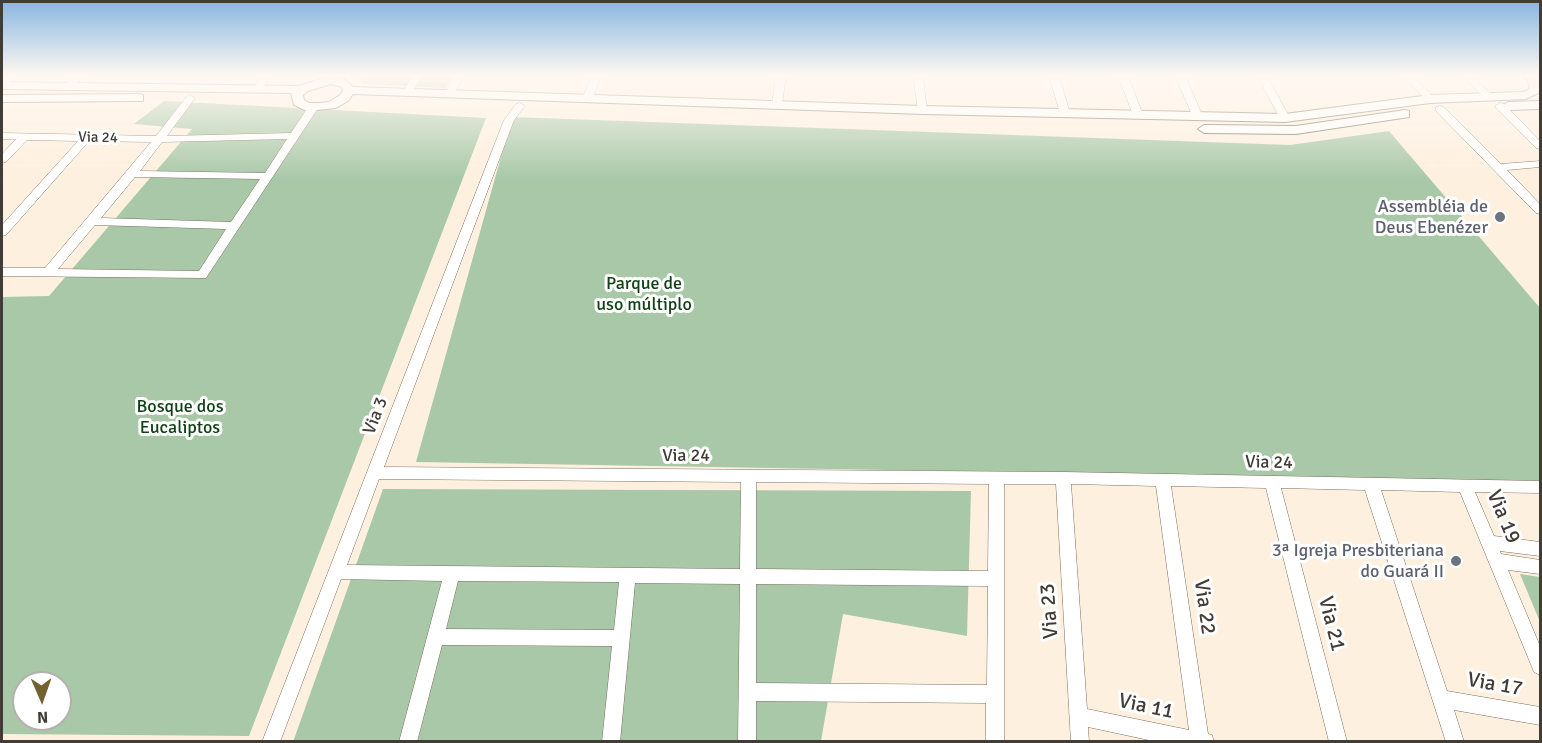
<!DOCTYPE html>
<html>
<head>
<meta charset="utf-8">
<style>
  body { margin:0 }
  #map { position:relative; width:1542px; height:743px; overflow:hidden; background:#fef0df; font-family:Signika,sans-serif }
  canvas { display:block }
  .frame { position:absolute; inset:0; border:3px solid #413c35; pointer-events:none }
  .north { position:absolute; left:12px; top:671px; width:60px; height:60px; box-sizing:border-box; background:#fff; border:2px solid #b3b1ae; border-radius:50%; rotate:178deg; font-size:16px; font-weight:700; line-height:24px; text-align:center; color:#413c35 }
  .north::after { content:''; display:block; margin:auto; width:21px; height:27px; background:#756130; clip-path:polygon(50% 0,100% 100%,50% 72%,0 100%) }
</style>
</head>
<body>
<div id="map">
<canvas width="1542" height="743"></canvas>
<div class="frame"></div>
<div class="north">N</div>
</div>
<script>
const ctx = document.querySelector('canvas').getContext('2d');
ctx.lineJoin = 'round';
function fill(path, color) { ctx.fillStyle = color; ctx.fill(path, 'evenodd'); }
const shape = rows => new Path2D(rows.map(r => 'M' + r).join(''));
function strokePath(path, color, width, dash) { ctx.strokeStyle = color; ctx.lineWidth = width; ctx.lineCap = dash ? 'butt' : 'round'; ctx.setLineDash(dash || []); ctx.stroke(path); }
function drawText(font, color, halo, rows, align = 'center') {
  ctx.font = font + ' Signika,sans-serif'; ctx.lineWidth = 6; ctx.setLineDash([]); ctx.textBaseline = 'middle'; ctx.strokeStyle = halo; ctx.fillStyle = color; for (const [text, x, y, turn = 0] of rows) {
    ctx.save(); ctx.translate(x, y); ctx.rotate((+turn || 0) * Math.PI / 180); ctx.textAlign = isNaN(turn) ? turn : align; if (halo) ctx.strokeText(text, 0, 0); ctx.fillText(text, 0, 0); ctx.restore();
  }
}
fill(shape([
  [359,76,453,76,446,88,362,84],
  [164,101,486,118,249,736,2,734,2,297,49,296,192,129,134,124],
  [24,683,60,683,60,719,24,719],
  [512,117,1290,145,1389,131,1540,308,1540,481,416,462],
  [383,489,971,491,967,636,843,614,821,741,293,742],
  [1520,574,1540,577,1540,622]
]), '#a8c8a8');
const minor = shape([
  [6,76,16,76,5,87,2,88,2,80,6,76],
  [74,76,84,76,72,88,66,88,64,86,74,76],
  [261,76,271,76,261,91,255,91,253,89,261,76],
  [412,76,422,76,412,93,406,93,404,91,412,76],
  [455,76,465,76,453,95,447,95,445,93,455,76],
  [591,76,601,76,593,98,588,101,583,98,591,76],
  [776,76,786,76,782,104,777,107,772,104,776,76],
  [913,76,923,76,927,112,919,112,918,110,913,76],
  [1049,76,1059,76,1070,113,1069,115,1061,115,1060,113,1049,76],
  [1118,76,1128,76,1143,115,1142,117,1134,117,1133,115,1118,76],
  [1175,76,1185,76,1203,117,1202,119,1194,119,1193,117,1175,76],
  [1257,76,1267,76,1290,118,1289,120,1281,120,1257,76],
  [1403,76,1413,76,1433,97,1433,101,1427,101,1403,76],
  [1462,76,1472,76,1493,96,1493,100,1487,100,1462,76],
  [190,95,195,98,167,136,291,133,309,106,317,106,318,108,206,278,2,276,2,268,45,268,151,142,89,141,6,235,2,236,2,225,78,141,27,140,6,162,2,163,2,154,16,139,2,139,2,133,156,136,187,96,190,95],
  [287,139,265,173,140,171,162,142,287,139],
  [135,177,260,179,231,222,101,218,135,177],
  [95,225,226,229,199,271,58,269,95,225],
  [520,103,525,106,514,120,384,467,1063,472,1540,481,1540,493,1475,492,1494,536,1540,542,1540,556,1500,551,1501,554,1540,560,1540,574,1508,570,1540,646,1540,675,1534,672,1460,492,1381,490,1447,691,1540,707,1540,725,1454,710,1464,742,1446,742,1365,490,1281,488,1347,742,1329,742,1266,488,1171,486,1208,734,1212,735,1214,742,1158,742,1088,727,1089,742,1071,742,1056,484,1004,484,1004,742,986,742,986,703,756,701,756,742,738,742,740,584,635,583,620,742,602,742,612,646,442,645,417,742,399,742,442,581,341,579,280,742,262,742,504,120,516,104,520,103],
  [379,479,741,482,740,569,347,565,379,479],
  [756,482,989,484,988,571,756,569,756,482],
  [1071,484,1156,486,1189,730,1087,709,1071,484],
  [458,581,619,582,614,630,446,629,458,581],
  [756,584,988,586,987,685,756,683,756,584],
  [1500,103,1504,104,1540,141,1540,149,1536,148,1496,108,1495,106,1500,103],
  [1440,106,1444,107,1501,164,1540,161,1540,167,1507,170,1540,204,1540,214,1536,213,1436,111,1436,107,1440,106]
]);
const tertiary = shape([
  [330,76,344,79,353,87,923,106,1285,114,1430,95,1524,92,1530,89,1528,81,1534,77,1540,81,1540,92,1526,99,1430,103,1285,122,923,114,353,94,348,101,336,108,307,111,294,105,291,93,2,89,2,82,299,86,330,76],
  [331,84,342,87,343,91,340,95,329,102,319,103,309,103,304,100,303,95,308,91,331,84],
  [139,94,143,95,143,101,2,102,2,95,139,94],
  [1540,101,1540,109,1508,110,1502,106,1508,102,1540,101],
  [1405,110,1409,111,1409,117,1296,134,1204,133,1198,129,1204,125,1296,126,1405,110]
]);
const secondary = shape([
  [1523,76,1537,76,1540,79,1540,89,1535,88,1523,76]
]);
strokePath(minor, '#7b6f60', 1);
strokePath(tertiary, '#7b6f60', 2);
strokePath(secondary, '#7b6f60', 2);
fill(minor, '#fff');
fill(tertiary, '#fff');
fill(secondary, '#f5dac8');
const sky = ctx.createLinearGradient(0, 0, 0, 180);
sky.addColorStop(0, '#86b6e1');
sky.addColorStop(0.42, '#fff8f1');
sky.addColorStop(1, '#fff8f100');
ctx.fillStyle = sky;
ctx.fillRect(0, 0, 1542, 180);
for (const [x, y, r, color] of [
  [1500,217,6,"#6b7280"],
  [1456,561,6,"#6b7280"]
]) { const dot = new Path2D(); dot.arc(x, y, r, 0, 2 * Math.PI); ctx.fillStyle = color; ctx.fill(dot); strokePath(dot, '#fff', 2); }
drawText('15px', '#413c35', '#fff', [
  ["Via 24",98,138,1]
]);
drawText('18px', '#5b616d', '#fff', [
  ["Assembléia de",1488,207],
  ["Deus Ebenézer",1488,228],
  ["3ª Igreja Presbiteriana",1444,551],
  ["do Guará II",1444,572]
], 'right');
drawText('18px', '#114216', '#fff', [
  ["Parque de",644,284],
  ["uso múltiplo",644,305],
  ["Bosque dos",180,407],
  ["Eucaliptos",180,428]
]);
drawText('18px', '#413c35', '#fff', [
  ["Via 3",376,416,-69],
  ["Via 24",686,456],
  ["Via 24",1269,463,1]
]);
drawText('21px', '#413c35', '#fff', [
  ["Via 19",1503,517,67],
  ["Via 22",1204,607,82],
  ["Via 23",1050,611,-94],
  ["Via 21",1331,624,76],
  ["Via 17",1495,685,10],
  ["Via 11",1146,707,12]
]);
</script>
</body>
</html>
